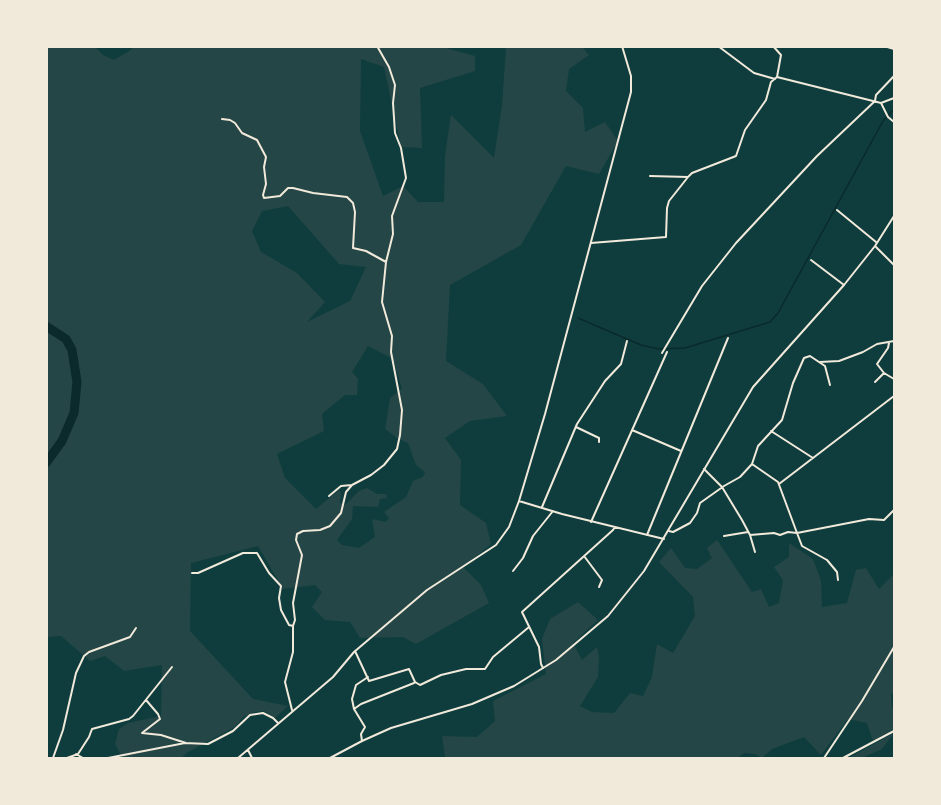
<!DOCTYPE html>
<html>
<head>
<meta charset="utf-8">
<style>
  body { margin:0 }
  #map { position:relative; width:941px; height:805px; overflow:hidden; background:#0f3d3e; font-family:"Fira Sans",sans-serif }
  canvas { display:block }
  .frame { position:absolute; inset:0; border:48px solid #f1e9da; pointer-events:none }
</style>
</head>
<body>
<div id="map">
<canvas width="941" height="805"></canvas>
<div class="frame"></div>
</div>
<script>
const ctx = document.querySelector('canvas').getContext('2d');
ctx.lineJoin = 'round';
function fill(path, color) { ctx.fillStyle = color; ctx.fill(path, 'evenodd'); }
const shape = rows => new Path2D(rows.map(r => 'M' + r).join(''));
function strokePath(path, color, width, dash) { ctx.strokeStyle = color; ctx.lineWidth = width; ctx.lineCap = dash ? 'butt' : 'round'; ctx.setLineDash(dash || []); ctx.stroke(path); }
fill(shape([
  [133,46,439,46,475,56,475,71,420,88,422,148,401,147,384,67,361,59,360,131,383,196,403,186,418,202,444,202,445,156,451,115,494,158,502,105,506,47,582,47,589,55,569,69,566,91,583,108,585,132,605,122,618,141,599,174,566,166,521,245,450,285,446,361,483,384,507,416,470,421,445,438,461,460,460,505,486,523,491,544,463,567,481,585,489,603,416,644,403,637,360,638,350,622,325,620,312,607,322,592,315,585,283,589,258,546,191,563,190,631,253,699,288,706,275,718,264,711,254,712,243,717,235,727,188,752,181,758,120,758,122,756,115,744,119,729,128,723,161,716,162,665,124,671,105,656,90,661,61,636,47,637,47,47,95,47,103,55,114,60,131,50],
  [288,206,339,264,366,267,350,301,307,322,325,302,297,273,261,252,252,231,262,211],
  [368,346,393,359,402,389,390,398,385,429,397,438,408,443,416,465,425,472,423,477,413,481,406,497,384,512,389,518,386,522,372,519,375,537,359,548,342,545,337,540,352,519,353,506,378,507,380,499,387,498,386,494,377,494,367,488,359,491,346,504,340,503,341,493,339,490,316,509,285,478,277,454,324,431,322,414,345,395,357,395,358,379,352,372],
  [717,540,752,592,761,589,769,607,779,603,783,580,774,567,789,557,789,543,813,559,821,581,822,607,847,603,856,570,866,568,879,589,894,574,894,693,891,694,892,707,894,709,894,729,873,741,867,723,848,719,821,755,804,737,772,749,762,758,755,754,744,753,738,758,445,758,442,736,477,737,495,721,493,701,546,674,542,639,550,619,578,602,598,620,573,643,582,660,597,647,599,656,598,677,580,706,592,712,614,713,630,693,643,696,652,677,657,644,673,653,695,616,693,597,659,562,671,548,685,568,697,569,712,558,707,548],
  [894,733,882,749,862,758,849,758]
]), '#244646');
strokePath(shape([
  [578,318,641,345,659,349,685,348,770,322,778,313,883,121,891,112,894,110]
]), '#0a2a2b', 1.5);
strokePath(shape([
  [46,326,66,339,72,350,77,382,74,413,62,441,46,463]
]), '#0a2a2b', 9);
strokePath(shape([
  [718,46,754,73,775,79],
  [884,46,894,49],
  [777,77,881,103,888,117,894,122],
  [881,103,894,98],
  [222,119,230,120,235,123,242,133,257,140,266,157,264,167,266,184,263,195,264,198,280,196,288,188,293,188,313,193,347,197,353,203,355,212,353,248,366,251,386,262],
  [650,176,688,177],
  [837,210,876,242],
  [591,243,666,237,667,208,669,201,688,177,692,173,736,156,745,130,766,100,771,82,777,77,781,55,773,46],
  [811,260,844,285],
  [662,353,702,286,736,243,817,156,875,101,876,95,894,76],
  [820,362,839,361,863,352,877,344,894,341],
  [884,373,894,379],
  [875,382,884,373,877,364,888,348,889,343],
  [576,427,599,438,599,442],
  [632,430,681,451],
  [771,431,813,458],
  [752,464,758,446,782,420,793,383,804,358,810,356,825,366,830,385],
  [704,469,722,487,742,520,750,535,755,552],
  [779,484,894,396],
  [329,496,341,486,352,485],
  [519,501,562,514,664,539],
  [542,507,577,424,605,381,621,364,627,341],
  [591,522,667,352],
  [669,531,673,532,690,523,697,513,700,503,724,486,740,477,752,464,778,482,797,533,869,519,884,520,894,510],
  [647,535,728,338],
  [750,535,774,533,780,535,788,532,797,533,802,546,827,560,837,572,838,580],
  [724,536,748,532],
  [584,556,602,580,599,587],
  [513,571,523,558,533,536,553,511],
  [192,573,198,573,243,553,257,553,269,573,281,586,279,598,281,610,289,625,293,626],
  [355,651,369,681,409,669,415,682,420,685,441,675,466,669,485,669,493,657,529,627],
  [543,668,541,664,539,647,522,612,613,530,615,527],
  [146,700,158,714,160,719,142,733,161,735,186,743],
  [354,709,361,704,414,683],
  [292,710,285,682,293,652,293,626,295,620,293,603,302,555,296,540,297,534,303,531,320,530,330,526,341,513,346,492,352,485,371,475,384,465,397,449,400,435,402,410,391,352,392,336,382,302,386,262,393,234,392,216,406,178,401,148,395,133,393,103,395,85,389,67,377,46],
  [362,741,361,734,365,727,354,709,352,699,356,685,368,677],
  [248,750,252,758],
  [76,754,83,758],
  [53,758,63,730,76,673,84,656,89,652,130,637,136,628],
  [67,758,78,754,89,737,92,729,129,719,133,716,172,667],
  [108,758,185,743,208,744,233,731,250,715,263,713,273,718,278,723],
  [238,758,333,677,354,652,427,590,496,545,509,527,519,501,545,414,631,92,631,76,622,46],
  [843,758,894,731]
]), '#f1e9da', 2);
strokePath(shape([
  [875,246,894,265],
  [330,758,362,741,391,728,472,704,514,686,556,660,608,616,644,571,753,387,844,285,875,246,894,216],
  [824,758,862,701,894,647]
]), '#f1e9da', 2);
</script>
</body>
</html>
